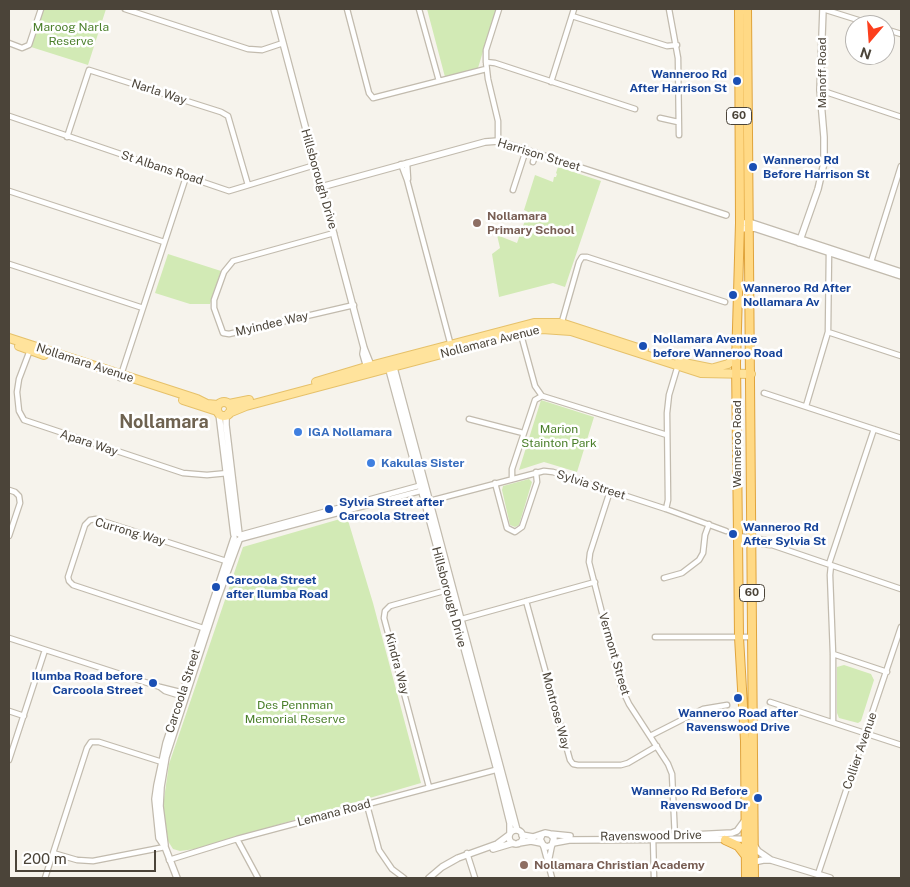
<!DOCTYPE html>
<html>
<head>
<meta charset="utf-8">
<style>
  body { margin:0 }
  #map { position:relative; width:910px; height:887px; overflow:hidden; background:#f6f3ec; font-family:"Public Sans",sans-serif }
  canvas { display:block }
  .frame { position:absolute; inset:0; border:10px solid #4b4439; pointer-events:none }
  .north { position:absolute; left:845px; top:15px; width:50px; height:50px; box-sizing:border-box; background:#fff; border:1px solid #b7b4b0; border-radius:50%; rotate:198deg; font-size:14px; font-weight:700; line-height:20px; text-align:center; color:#4b4439 }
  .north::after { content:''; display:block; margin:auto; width:18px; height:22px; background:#fc3f1d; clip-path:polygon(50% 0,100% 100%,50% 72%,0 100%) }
  .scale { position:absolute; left:15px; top:850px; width:141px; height:22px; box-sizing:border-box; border:2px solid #4b4439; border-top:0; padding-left:6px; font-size:15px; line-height:18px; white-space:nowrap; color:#4b4439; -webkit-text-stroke:4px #fff; paint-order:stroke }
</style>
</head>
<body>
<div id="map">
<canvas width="910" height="887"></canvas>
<div class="frame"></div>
<div class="north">N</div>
<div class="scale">200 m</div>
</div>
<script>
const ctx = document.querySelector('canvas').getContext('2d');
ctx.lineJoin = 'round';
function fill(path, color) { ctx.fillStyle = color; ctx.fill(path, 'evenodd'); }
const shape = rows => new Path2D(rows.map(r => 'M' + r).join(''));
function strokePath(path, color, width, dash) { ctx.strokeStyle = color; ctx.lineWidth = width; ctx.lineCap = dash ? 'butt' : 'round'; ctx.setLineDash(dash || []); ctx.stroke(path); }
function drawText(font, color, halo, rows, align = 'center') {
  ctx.font = font + ' "Public Sans",sans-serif'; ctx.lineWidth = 5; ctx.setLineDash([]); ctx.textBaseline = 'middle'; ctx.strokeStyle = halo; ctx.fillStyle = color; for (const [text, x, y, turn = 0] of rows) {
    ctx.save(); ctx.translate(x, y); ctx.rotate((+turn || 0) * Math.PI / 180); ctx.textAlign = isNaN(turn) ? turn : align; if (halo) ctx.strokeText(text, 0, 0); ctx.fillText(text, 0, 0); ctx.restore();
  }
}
fill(shape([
  [43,9,106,9,88,65,31,47],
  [427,9,496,9,478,68,445,77],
  [558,167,601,181,565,287,553,283,499,297,492,254,500,248,497,235,517,243,528,212,524,210,535,175,553,182,554,177,556,177,557,174,556,173],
  [168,254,221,271,210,304,190,304,155,293],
  [541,400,594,417,577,472,544,462,519,470],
  [529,479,532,482,519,525,515,527,510,525,502,490,503,486],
  [347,517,373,603,421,783,195,849,180,851,173,849,168,841,163,806,169,764,243,547],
  [844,665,871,674,874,680,861,721,858,723,839,718,837,713,837,667]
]), '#d2eab5');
const minor = shape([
  [125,9,248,49,262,50,283,43],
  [347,9,369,93,373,98,486,69],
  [419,9,439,81],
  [669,9,678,58,679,135],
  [823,9,874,25],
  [572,16,667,46,677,45],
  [885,29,901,34],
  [9,43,22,48,29,45,41,9],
  [486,62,495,63,635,109],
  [551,82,574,9],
  [820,90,901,117],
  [9,116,229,191,315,165],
  [660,118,678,122],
  [67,137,89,70,221,112,228,116,248,185],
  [498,141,498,121,488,79,486,62,486,50,499,9],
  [533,162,536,153],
  [407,163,408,179],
  [401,164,407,180,451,346],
  [513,190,526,150],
  [9,191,164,242],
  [334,233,233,261,224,272,214,300,214,308,223,333,229,334,354,305],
  [9,264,143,308],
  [870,265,901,166],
  [561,325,579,262,582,257,587,257,725,302],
  [828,332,901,356],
  [30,350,19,379,17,392,19,411,24,420,183,473,207,475,228,473],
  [120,378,186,177],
  [764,393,901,438],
  [542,396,667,435],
  [806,406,828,332,829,250],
  [469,419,523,433],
  [512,478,512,469,535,400,542,396,535,386,520,331],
  [495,483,507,528,515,532,522,527,537,482,536,472],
  [9,490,15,492,19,496,20,503,9,536],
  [610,491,590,553,589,562,621,687,629,704,668,764,672,774,675,838],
  [426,502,544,471,553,472,666,509,726,531],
  [666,509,668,500,667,413,669,395,678,365],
  [240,535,422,485],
  [738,536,765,540,772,545,901,589],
  [240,539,424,490],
  [738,540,770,545],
  [829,564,874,429],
  [831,565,830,575,833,654,833,722],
  [664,578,682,573,699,560,703,553,705,535,709,524],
  [526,601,570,760,573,764,578,765,621,765,628,763,657,746],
  [458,620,595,582],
  [206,629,73,585,69,581,68,577,85,525,90,520,96,519,229,562],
  [655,637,753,637],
  [9,638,160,687,184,693],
  [833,654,887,672],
  [161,688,165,691,184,697],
  [770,702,901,745],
  [9,711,24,716],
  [650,736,703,709,727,705],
  [9,760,45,650],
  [429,787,384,618,385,611,390,606,451,589],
  [367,805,379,850,392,869,404,878],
  [653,836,654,878],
  [237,839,258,878],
  [543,845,552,878],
  [53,853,77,860,93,861,165,847],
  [467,853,475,878],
  [169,860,237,839,499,769],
  [549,860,552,845],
  [818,874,901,627],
  [45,878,87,748,91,742,99,742,165,763]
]);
const tertiary = shape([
  [274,9,364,348,372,368],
  [321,187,485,142,498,141,726,215],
  [740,223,752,223,901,272],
  [740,229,754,228,901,276],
  [799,243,818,189,824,163,824,137,820,90,823,9],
  [364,348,363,354,368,371],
  [393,364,517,830],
  [388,366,497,770,510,823,510,833],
  [219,414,234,535],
  [226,415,226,425,239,534],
  '509 837a7 7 0 1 1 14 0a7 7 0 1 1-14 0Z',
  [550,834,570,836],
  [522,835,533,837,545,833,550,834,554,838,552,845,547,847,543,845,540,839,542,835],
  [672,836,732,833,737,831,745,820],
  [519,843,531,841,541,843],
  [553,843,569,840,745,839,749,834,751,825],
  [165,845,160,806,161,787,166,757,218,597,239,540],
  [754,845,758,851,771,860],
  [493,849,513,843],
  [754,862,763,860,771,860,830,878],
  [177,878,165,847,159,838,155,799,157,785,166,743,234,538],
  [429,878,442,867,458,858,497,844,509,835]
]);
const primary = shape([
  [9,338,197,399,207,404,218,405],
  [19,346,44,355],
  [679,362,719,370],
  [714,368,728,364,737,356],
  [316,382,366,367,534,323,561,323,644,350],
  [183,400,217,411],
  '217 409a7 7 0 1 1 14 0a7 7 0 1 1-14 0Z',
  [229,404,249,400],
  [229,413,246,406,528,331,542,329,571,331,701,373,751,374]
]);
const trunk = shape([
  [739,9,740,223,736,363,738,536,739,637,745,741,746,878],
  [747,9,754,878],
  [725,840,738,846,745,855]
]);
strokePath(minor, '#c2bbae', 7);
strokePath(tertiary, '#c2bbae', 8);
strokePath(primary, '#e6c16a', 10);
strokePath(trunk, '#e0a43c', 10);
strokePath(minor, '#fff', 4.5);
strokePath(tertiary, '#fff', 5.5);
strokePath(primary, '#ffe39c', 8);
strokePath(trunk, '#ffd985', 8);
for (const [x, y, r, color] of [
  [737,81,5,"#1a4fb4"],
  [753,167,5,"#1a4fb4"],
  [477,223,5,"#8d6e63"],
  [733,295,5,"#1a4fb4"],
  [643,346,5,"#1a4fb4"],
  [298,432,5,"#3f7fe0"],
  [371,463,5,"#3f7fe0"],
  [329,509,5,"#1a4fb4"],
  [733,534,5,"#1a4fb4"],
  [216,587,5,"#1a4fb4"],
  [153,683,5,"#1a4fb4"],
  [738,698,5,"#1a4fb4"],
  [758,798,5,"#1a4fb4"],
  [524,865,5,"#8d6e63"]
]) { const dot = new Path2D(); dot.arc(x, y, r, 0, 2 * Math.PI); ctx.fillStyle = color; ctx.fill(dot); strokePath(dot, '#fff', 2); }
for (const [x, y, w] of [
  [739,116,25],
  [752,593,25]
]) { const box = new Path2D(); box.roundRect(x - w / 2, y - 8.5, w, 17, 4); ctx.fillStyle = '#fff'; ctx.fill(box); strokePath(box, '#4b4439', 1); }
drawText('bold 11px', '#4b4439', null, [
  ["60",739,116],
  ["60",752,593]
]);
drawText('12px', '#4a7f2a', '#fff', [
  ["Maroog Narla",71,27],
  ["Reserve",71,41],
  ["Marion",559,429],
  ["Stainton Park",559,443],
  ["Des Pennman",295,705],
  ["Memorial Reserve",295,719]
]);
drawText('12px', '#4b4439', '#fff', [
  ["Manoff Road",822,73,-90],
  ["Narla Way",159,92,18],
  ["Harrison Street",539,155,17],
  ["St Albans Road",162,168,18],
  ["Hillsborough Drive",319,179,74],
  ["Myindee Way",272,324,-13],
  ["Nollamara Avenue",490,342,-14],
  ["Nollamara Avenue",85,363,18],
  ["Apara Way",89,443,18],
  ["Wanneroo Road",737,444,-90],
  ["Sylvia Street",591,485,18],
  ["Currong Way",130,532,16],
  ["Hillsborough Drive",449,597,75],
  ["Vermont Street",614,654,74],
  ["Kindra Way",397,664,75],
  ["Carcoola Street",183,691,-72],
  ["Montrose Way",556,711,75],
  ["Collier Avenue",860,751,-71],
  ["Lemana Road",334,813,-15],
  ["Ravenswood Drive",651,836,-1]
]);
drawText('bold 12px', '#164399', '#fff', [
  ["Wanneroo Rd",727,74,"right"],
  ["After Harrison St",727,88,"right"],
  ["Wanneroo Rd",763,160],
  ["Before Harrison St",763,174],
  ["Wanneroo Rd After",743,288],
  ["Nollamara Av",743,302],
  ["Nollamara Avenue",653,339],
  ["before Wanneroo Road",653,353],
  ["Sylvia Street after",339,502],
  ["Carcoola Street",339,516],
  ["Wanneroo Rd",743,527],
  ["After Sylvia St",743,541],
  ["Carcoola Street",226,580],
  ["after Ilumba Road",226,594],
  ["Ilumba Road before",143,676,"right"],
  ["Carcoola Street",143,690,"right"],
  ["Wanneroo Road after",738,713,"center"],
  ["Ravenswood Drive",738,727,"center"],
  ["Wanneroo Rd Before",748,791,"right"],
  ["Ravenswood Dr",748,805,"right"]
], 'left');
drawText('bold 12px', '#785e54', '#fff', [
  ["Nollamara",487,216],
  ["Primary School",487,230],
  ["Nollamara Christian Academy",534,865]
], 'left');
drawText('bold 12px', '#366cbe', '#fff', [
  ["IGA Nollamara",308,432],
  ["Kakulas Sister",381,463]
], 'left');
drawText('bold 18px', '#6e6250', '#fff', [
  ["Nollamara",164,422]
]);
</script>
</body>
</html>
